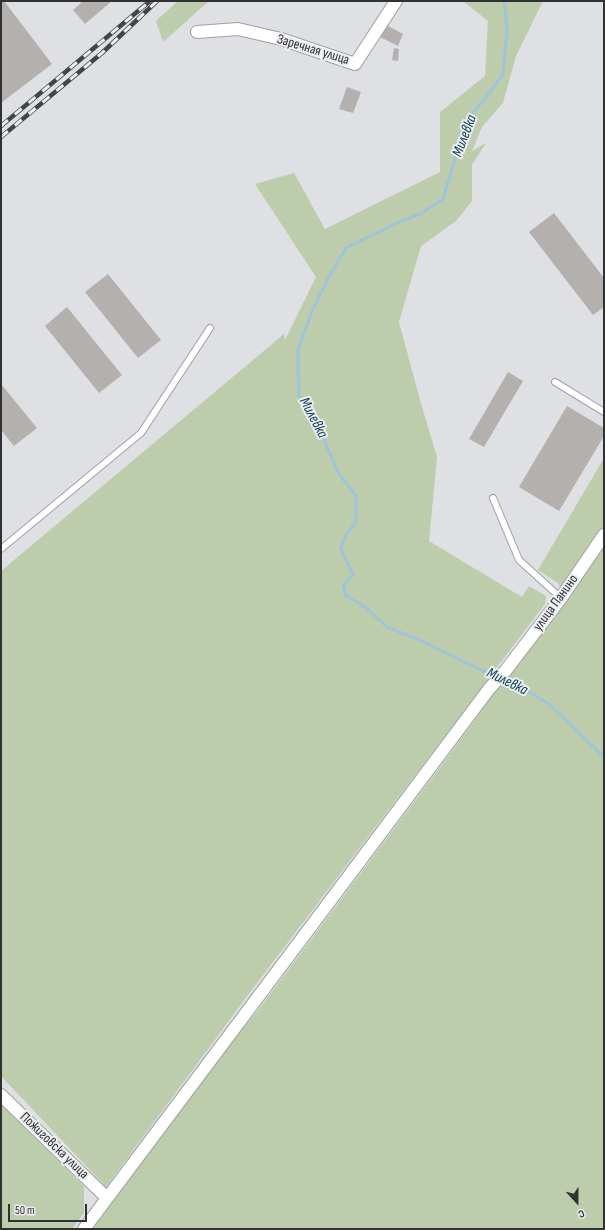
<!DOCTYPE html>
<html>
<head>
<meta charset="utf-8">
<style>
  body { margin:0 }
  #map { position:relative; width:605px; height:1230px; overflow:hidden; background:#dee0e3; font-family:"Sofia Sans Condensed",sans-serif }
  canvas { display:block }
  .frame { position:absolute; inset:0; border:2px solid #303132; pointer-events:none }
  .north { position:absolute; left:557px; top:1182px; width:40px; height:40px; -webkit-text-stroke:3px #ebedf0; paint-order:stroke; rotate:159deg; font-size:11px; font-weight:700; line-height:16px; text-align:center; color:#303132 }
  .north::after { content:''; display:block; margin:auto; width:14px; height:18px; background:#303132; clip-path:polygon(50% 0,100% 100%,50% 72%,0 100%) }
  .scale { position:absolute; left:8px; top:1204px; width:79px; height:18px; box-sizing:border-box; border:2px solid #303132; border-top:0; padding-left:5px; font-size:12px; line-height:14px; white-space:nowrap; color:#303132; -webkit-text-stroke:3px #ebedf0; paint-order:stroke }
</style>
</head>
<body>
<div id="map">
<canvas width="605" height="1230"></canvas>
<div class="frame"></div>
<div class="north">С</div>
<div class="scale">50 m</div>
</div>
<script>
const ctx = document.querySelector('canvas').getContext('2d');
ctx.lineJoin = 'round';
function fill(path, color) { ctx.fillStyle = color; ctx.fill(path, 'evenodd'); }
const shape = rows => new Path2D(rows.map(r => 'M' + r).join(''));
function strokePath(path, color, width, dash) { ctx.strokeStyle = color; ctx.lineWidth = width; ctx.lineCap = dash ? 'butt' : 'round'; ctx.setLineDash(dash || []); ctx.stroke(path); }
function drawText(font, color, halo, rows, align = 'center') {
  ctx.font = font + ' "Sofia Sans Condensed",sans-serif'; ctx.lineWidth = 4; ctx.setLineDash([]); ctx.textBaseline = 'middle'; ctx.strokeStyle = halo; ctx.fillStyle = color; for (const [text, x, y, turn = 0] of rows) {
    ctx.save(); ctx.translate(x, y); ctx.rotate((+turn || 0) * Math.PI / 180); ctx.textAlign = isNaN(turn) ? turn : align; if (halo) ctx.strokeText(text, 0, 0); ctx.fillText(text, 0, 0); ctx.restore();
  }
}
fill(shape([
  [178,1,209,1,163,42,156,21],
  [463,1,543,1,516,56,503,103,482,127,472,151,486,143,472,165,472,201,456,221,421,246,399,322,420,400,437,457,429,541,522,597,529,586,546,596,545,604,248,995,106,1187,1,1076,1,571,284,334,285,340,316,277,255,184,294,173,325,229,440,172,440,112,485,76,488,21],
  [604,458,604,1229,93,1229,162,1127,259,1009,456,746,564,597,558,583,538,570],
  [1,1104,84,1186,84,1213,72,1229,1,1229]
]), '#bdccab');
strokePath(shape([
  [496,677,417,639,387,627,364,606,346,596,343,585,353,575,341,549,346,535,356,522,356,496,339,474,332,459,322,434,312,421,299,397,298,375,298,350,313,309,330,275,346,248,401,221,420,214,443,199,456,155,470,116,487,96,503,74,507,29,504,1],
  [501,680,526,690,549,704,604,757]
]), '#9ec4da', 3);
fill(shape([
  [1,1,4,1,52,64,1,103],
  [83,1,112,1,85,24,73,10],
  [386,25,403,34,398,46,380,37],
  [394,48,399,49,398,61,392,60],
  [347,87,361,92,353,113,339,109],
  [554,213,604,278,604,307,593,315,529,232],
  [108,274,161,340,138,358,85,292],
  [67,307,122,375,99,393,45,326],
  [508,372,523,381,484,447,469,439],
  [1,384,37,428,14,446,1,430],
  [567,406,604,428,604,436,559,511,519,487]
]), '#b3b0ae');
const service = shape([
  [555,382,604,412],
  [493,498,519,560,561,598],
  [1,549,141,433,210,328]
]);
const minor = shape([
  [197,32,238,29,281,39,355,64,396,1],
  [1,1095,107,1198],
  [84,1229,489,689,506,670,561,598,604,535]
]);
strokePath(service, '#9ea0a2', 8);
strokePath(minor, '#9ea0a2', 14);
strokePath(service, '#fff', 6);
strokePath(minor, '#fff', 12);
const rail = shape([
  [1,126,150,1],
  [1,137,102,53,157,1]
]);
strokePath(rail, '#444546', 4.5);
strokePath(rail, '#ebedf0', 3, [9]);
drawText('14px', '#303132', '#ebedf0', [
  ["Заречная улица",313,50,17],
  ["улица Панино",556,603,-54],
  ["Пожиговска улица",54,1146,44]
]);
drawText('italic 15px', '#083c53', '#ebedf0', [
  ["Милевка",465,136,-69],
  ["Милевка",313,418,62],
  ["Милевка",507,682,26]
]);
</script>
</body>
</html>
